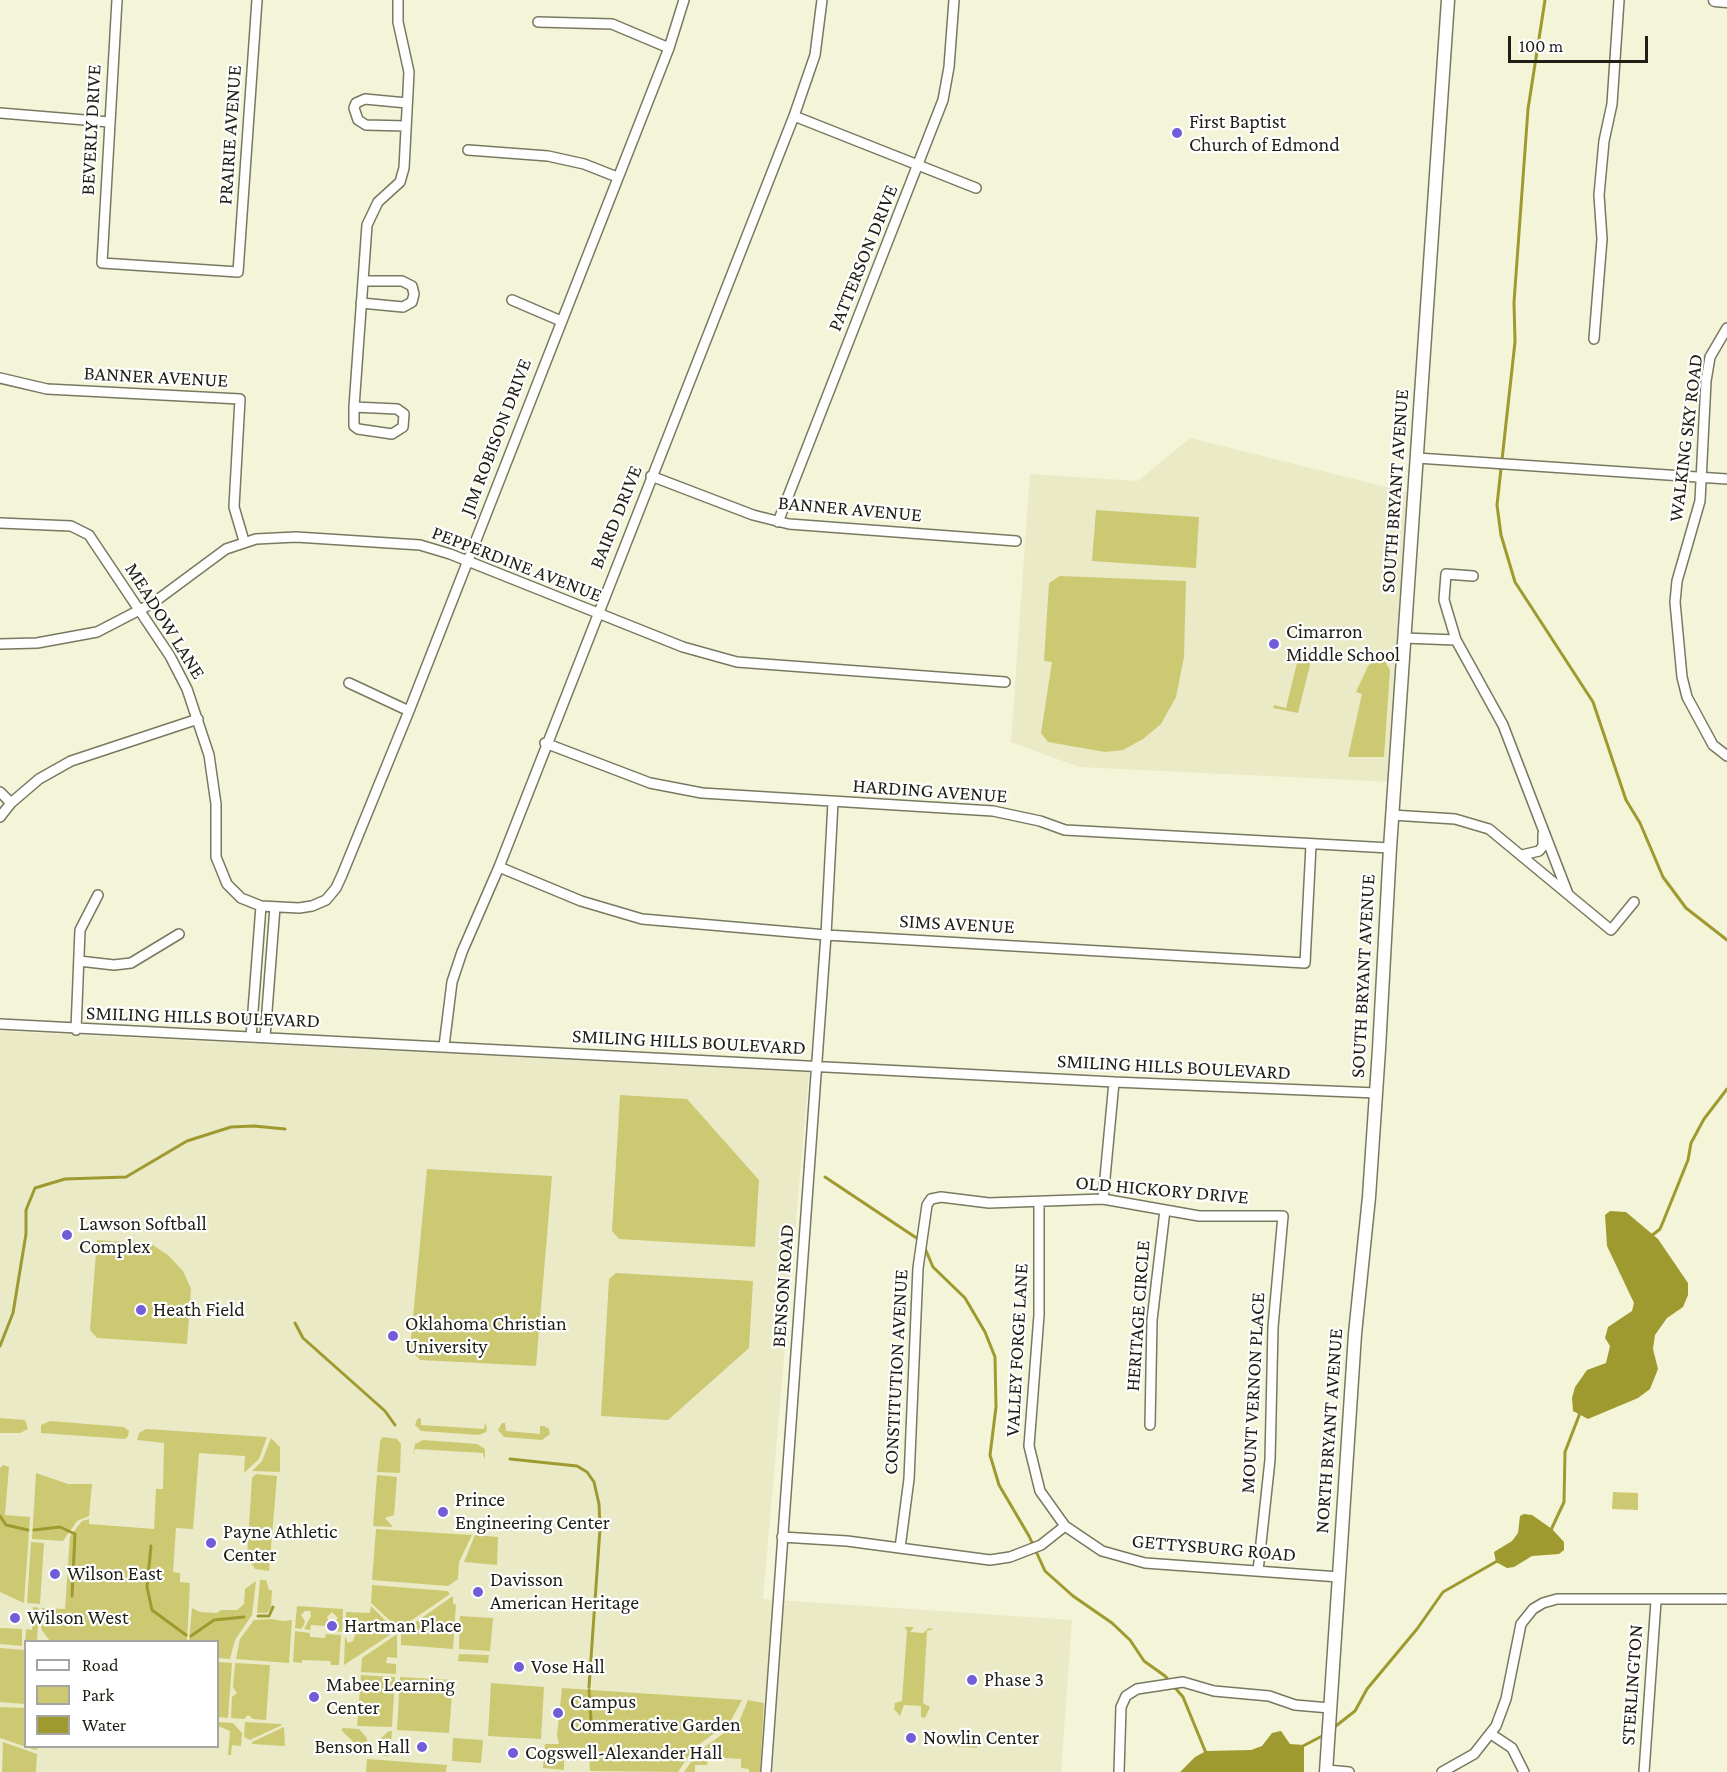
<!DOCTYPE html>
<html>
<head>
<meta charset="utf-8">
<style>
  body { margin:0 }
  #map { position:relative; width:1727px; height:1772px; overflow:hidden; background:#f4f4d8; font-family:"Crimson Pro",serif }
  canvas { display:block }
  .legend { position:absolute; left:24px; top:1640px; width:195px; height:108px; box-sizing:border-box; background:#fff; border:2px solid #a5a5a1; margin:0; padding:8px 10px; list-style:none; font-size:18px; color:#1f1f15 }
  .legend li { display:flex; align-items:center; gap:12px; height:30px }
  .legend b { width:30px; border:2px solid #a5a5a1 }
  .scale { position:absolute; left:1508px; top:36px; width:140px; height:27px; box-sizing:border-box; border:3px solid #1f1f15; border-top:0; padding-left:8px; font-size:18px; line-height:21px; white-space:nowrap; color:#1f1f15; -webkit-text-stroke:4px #fff; paint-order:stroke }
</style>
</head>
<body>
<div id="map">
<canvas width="1727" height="1772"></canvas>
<ul class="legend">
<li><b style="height:8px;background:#fff"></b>Road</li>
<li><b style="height:16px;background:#cdc973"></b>Park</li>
<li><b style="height:16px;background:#9f9a30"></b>Water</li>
</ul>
<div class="scale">100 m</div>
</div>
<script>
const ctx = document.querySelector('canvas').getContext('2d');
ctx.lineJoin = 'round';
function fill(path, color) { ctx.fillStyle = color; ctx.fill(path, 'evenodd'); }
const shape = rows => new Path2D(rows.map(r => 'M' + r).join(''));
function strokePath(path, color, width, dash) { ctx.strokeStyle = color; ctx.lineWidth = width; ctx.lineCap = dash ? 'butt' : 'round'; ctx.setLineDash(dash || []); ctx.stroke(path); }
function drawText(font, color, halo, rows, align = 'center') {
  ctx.font = font + ' "Crimson Pro",serif'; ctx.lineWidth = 4.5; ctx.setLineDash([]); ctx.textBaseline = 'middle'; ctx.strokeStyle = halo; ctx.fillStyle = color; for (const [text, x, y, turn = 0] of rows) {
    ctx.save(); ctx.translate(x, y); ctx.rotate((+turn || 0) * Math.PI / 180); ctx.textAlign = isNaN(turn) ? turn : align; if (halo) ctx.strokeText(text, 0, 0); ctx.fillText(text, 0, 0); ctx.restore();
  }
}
fill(shape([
  [1190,438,1414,494,1394,782,1079,767,1011,742,1030,474,1138,481],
  [0,1031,809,1072,763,1599,1072,1620,1061,1772,0,1772],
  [26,1642,218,1642,218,1746,26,1746]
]), '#eaeac7');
fill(shape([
  [1096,510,1199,517,1196,568,1092,561],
  [1060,576,1186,581,1184,657,1176,697,1161,724,1143,739,1123,750,1105,752,1048,742,1041,733,1052,662,1044,661,1049,583],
  [1377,658,1383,658,1390,670,1384,757,1348,757,1362,694,1356,692,1368,666],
  [1298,659,1309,661,1310,665,1298,713,1273,708,1274,705,1286,708],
  [620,1095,687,1099,759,1180,755,1247,619,1239,612,1231],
  [427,1169,552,1176,536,1366,420,1360,410,1349],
  [97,1240,151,1244,168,1255,183,1271,191,1289,187,1344,97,1338,90,1330],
  [616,1273,753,1281,749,1348,668,1420,601,1416,609,1279],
  [0,1418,25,1420,28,1429,20,1433,0,1433],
  [421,1418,421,1425,484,1429,485,1422,487,1428,486,1432,479,1435,421,1431,415,1425,417,1419],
  [50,1421,124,1427,129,1431,128,1436,125,1439,41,1433,41,1425],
  [502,1423,505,1423,506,1431,540,1434,540,1426,544,1426,549,1429,550,1434,542,1440,504,1437,498,1430],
  [146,1429,267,1437,259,1459,244,1473,245,1456,199,1453,193,1529,176,1528,173,1572,180,1573,180,1582,190,1583,187,1641,50,1641,41,1629,42,1608,65,1609,70,1536,82,1521,89,1519,89,1524,154,1529,156,1489,163,1489,164,1443,137,1440,139,1433],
  [383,1437,397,1439,401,1444,400,1473,377,1472,380,1441],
  [271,1438,280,1447,280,1472,252,1471,262,1461],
  [423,1440,477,1444,485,1449,485,1460,483,1453,415,1449,413,1456,415,1444],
  [3,1465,9,1467,5,1515,30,1517,24,1603,0,1592,0,1468],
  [36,1473,68,1484,92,1484,89,1516,77,1521,63,1541,32,1539],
  [256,1474,277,1476,269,1571,255,1569,247,1557,252,1478],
  [377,1475,397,1477,394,1515,385,1518,393,1527,373,1526],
  [1613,1492,1638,1493,1638,1510,1612,1509],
  [376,1529,472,1535,459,1562,458,1579,448,1586,372,1580],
  [475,1535,498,1537,497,1565,464,1562],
  [31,1542,44,1543,40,1604,27,1603],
  [260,1580,266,1580,269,1590,272,1590,271,1608,267,1613,257,1613],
  [256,1581,252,1615,235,1640,230,1659,218,1658,218,1642,189,1641,192,1608,200,1612,217,1613,221,1610,237,1610,244,1604,245,1589],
  [372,1585,447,1591,450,1594,399,1629,371,1603],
  [453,1596,453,1603,456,1605,453,1649,401,1645,401,1632],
  [297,1606,343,1609,342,1632,335,1631,333,1623,338,1618,332,1612,327,1617,332,1631,326,1631,326,1626,311,1625,310,1630,304,1629,311,1616,310,1611,305,1611,301,1615,305,1621,304,1625,301,1629,295,1628],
  [371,1606,396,1631,344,1665,345,1636,348,1643,353,1641,355,1635,351,1625,347,1626,345,1632,346,1612,370,1613],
  [33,1607,39,1608,37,1641,26,1642,25,1646,26,1629,32,1630],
  [460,1616,493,1618,490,1651,459,1649],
  [271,1619,283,1621,292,1620,289,1663,236,1659,240,1639,254,1620],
  [904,1627,914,1627,910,1632,923,1633,929,1628,934,1629,927,1631,923,1703,930,1707,925,1718,921,1717,921,1706,904,1705,900,1716,894,1709,895,1703,902,1701,907,1630],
  [0,1628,22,1629,22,1646,0,1644],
  [295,1631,310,1633,310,1637,325,1638,326,1634,341,1635,339,1665,331,1665,330,1661,302,1660,302,1663,293,1662],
  [397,1634,397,1658,387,1657,386,1663,396,1664,396,1674,361,1672,362,1658],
  [0,1648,25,1650,25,1704,0,1702],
  [459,1654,489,1655,488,1663,458,1661],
  [218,1662,232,1663,228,1718,218,1717],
  [235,1663,270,1665,266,1720,253,1719,248,1715,244,1719,231,1718,232,1697,237,1693,233,1687],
  [361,1675,395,1677,392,1727,357,1726],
  [400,1677,453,1680,449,1733,397,1730],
  [491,1683,544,1687,541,1739,488,1736],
  [562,1688,742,1700,730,1722,694,1748,678,1772,590,1771,589,1755,564,1753,564,1770,543,1768,545,1744,559,1744,557,1736],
  [748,1700,764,1703,760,1772,749,1772,749,1769,741,1768,741,1759,708,1757,707,1765,695,1765,695,1772,684,1772,698,1752,739,1722],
  [0,1707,25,1708,26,1746,40,1747,35,1750,0,1738],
  [218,1722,233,1723,242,1733,241,1746,232,1745,231,1755,228,1755,230,1731,218,1726],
  [245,1722,281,1724,282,1725,250,1740,244,1737],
  [284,1727,285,1746,252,1744,252,1742],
  [343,1728,359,1729,367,1738,367,1747,362,1750,341,1730],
  [389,1731,392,1731,390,1756,384,1756,379,1748,380,1739],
  [953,1734,977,1735,977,1748,952,1746],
  [453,1738,483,1740,481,1763,452,1761],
  [3,1742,37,1754,36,1772,2,1772],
  [367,1759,447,1765,446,1772,366,1772]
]), '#cdc973');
fill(shape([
  [1610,1211,1626,1212,1658,1239,1688,1283,1688,1295,1683,1307,1667,1318,1655,1335,1653,1349,1658,1369,1650,1389,1638,1398,1588,1419,1573,1411,1572,1398,1575,1387,1587,1370,1606,1363,1610,1346,1605,1338,1608,1327,1632,1311,1634,1303,1607,1246,1605,1215],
  [1524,1514,1532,1515,1552,1529,1564,1542,1564,1550,1559,1554,1532,1556,1514,1567,1507,1568,1496,1562,1494,1552,1512,1541,1518,1533,1520,1516],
  [1281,1731,1290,1744,1304,1745,1304,1772,1180,1772,1195,1757,1206,1751,1251,1750,1262,1746,1272,1733]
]), '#9f9a30');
strokePath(shape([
  [1545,0,1528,109,1514,302,1515,342,1497,505,1501,535,1515,582,1593,702,1626,800,1640,823,1663,877,1686,908,1727,940],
  [825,1177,921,1241],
  [1650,1237,1660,1229,1663,1222,1688,1160,1691,1143,1704,1119,1727,1089],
  [924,1246,933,1267,965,1298,985,1332,995,1357,996,1407,990,1455,999,1485,1029,1536,1045,1571,1073,1596,1112,1623,1130,1640,1144,1661,1165,1676,1183,1697,1206,1753],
  [295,1323,303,1338,385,1411,395,1425],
  [0,1346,13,1313,26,1234,26,1210,35,1188,65,1179,126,1177,187,1141,231,1127,254,1126,285,1129],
  [510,1459,577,1466,587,1472,594,1482,599,1504,600,1529,589,1687],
  [0,1516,6,1525,28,1530],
  [34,1530,60,1527,75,1534,72,1596],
  [1551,1530,1564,1502,1565,1452,1580,1413],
  [151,1546,147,1587,152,1610,186,1635],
  [258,1616,269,1616,273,1607],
  [191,1636,214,1620,244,1617],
  [589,1690,591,1720],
  [1332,1729,1355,1711,1367,1689,1417,1629,1443,1592,1499,1560],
  [1303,1746,1324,1735]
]), '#9f9a30', 3);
const minor = shape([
  [117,0,102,263,238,272,257,0],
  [538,22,612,24,669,48],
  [0,113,109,122],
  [794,116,976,188],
  [406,126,366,125,358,120,354,108,356,103,365,99,407,103],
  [468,150,548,156,584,164,617,177],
  [512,300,561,321],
  [361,303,403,307,412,302,414,294,412,286,402,281,363,281],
  [1727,328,1710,357,1706,381,1700,501,1677,581,1675,602,1682,677,1687,697,1713,745,1727,756],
  [1594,339,1602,239,1599,195,1604,141,1612,104,1619,0],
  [0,378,47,389,240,399,234,507,244,541],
  [354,407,354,426,358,429,392,434,403,427,404,414,397,409,354,407,367,225,378,202,400,182,404,168,409,72,398,22,398,0],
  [1417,458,1727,479],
  [651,476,753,515,789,524,1016,541],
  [778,522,943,100,949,67,954,0],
  [0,523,71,526,89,535,170,656,187,689,209,755,216,804,216,857,227,884,241,898,261,906,299,908,312,906,326,900,336,888,342,875,409,711,669,48,684,0],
  [1404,638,1456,640,1503,725,1568,894],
  [1456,640,1444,600,1446,574,1473,576],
  [0,644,37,643,97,632,153,603,226,549,256,539,296,537,420,545,450,554,683,647,737,662,1005,682],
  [349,683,409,711],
  [545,743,650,783,702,793,993,811,1040,821,1065,830,1390,848],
  [0,792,11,803],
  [1392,815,1455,819,1489,829,1611,930,1634,902],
  [0,817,11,803,39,779,71,761,198,719],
  [1522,855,1539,851,1543,846,1543,834],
  [499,867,581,901,642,919,826,935,1305,963,1311,845],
  [79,961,114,965,131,963,179,934],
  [0,1024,1114,1082,1376,1093],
  [76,1030,80,930,98,895],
  [251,1037,261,906],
  [265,1037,275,907],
  [444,1046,452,982,462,952,499,867,794,116,815,55,822,0],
  [1103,1199,1114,1082],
  [1039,1202,1039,1315,1029,1446,1040,1491,1065,1526],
  [1150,1425,1152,1320,1165,1210],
  [782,1537,847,1541,990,1560,1010,1557,1041,1545,1065,1526,1102,1551,1145,1563,1339,1577],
  [900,1548,909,1479,918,1268,927,1205,931,1199,941,1197,989,1203,1103,1199,1199,1216,1283,1216,1273,1327,1270,1460,1258,1571],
  [1491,1734,1512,1748,1524,1772],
  [1327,1770,1349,1772],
  [766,1772,826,935,833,802],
  [1119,1772,1121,1707,1126,1696,1137,1689,1183,1682,1214,1691,1269,1696,1295,1705,1330,1708],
  [1442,1772,1474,1754,1496,1726,1506,1699,1521,1624,1533,1609,1543,1603,1557,1599,1727,1599],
  [1644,1772,1656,1601]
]);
const tertiary = shape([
  [1715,0,1727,1],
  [1326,1772,1355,1334,1369,1197,1379,1049,1390,848,1448,0]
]);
strokePath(minor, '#797860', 12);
strokePath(tertiary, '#797860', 15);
strokePath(minor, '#fff', 9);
strokePath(tertiary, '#fff', 12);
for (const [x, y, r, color] of [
  [1177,133,6,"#715dd7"],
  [1274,644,6,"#715dd7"],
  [67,1235,6,"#715dd7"],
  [141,1310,6,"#715dd7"],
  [393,1336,6,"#715dd7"],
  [443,1512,6,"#715dd7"],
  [211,1543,6,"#715dd7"],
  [55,1574,6,"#715dd7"],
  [478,1592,6,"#715dd7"],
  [15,1618,6,"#715dd7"],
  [332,1626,6,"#715dd7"],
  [519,1667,6,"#715dd7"],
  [972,1680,6,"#715dd7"],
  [314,1697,6,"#715dd7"],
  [558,1713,6,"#715dd7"],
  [911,1738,6,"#715dd7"],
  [422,1747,6,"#715dd7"],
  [513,1753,6,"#715dd7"]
]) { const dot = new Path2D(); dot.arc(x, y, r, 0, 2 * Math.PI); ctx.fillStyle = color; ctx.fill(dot); strokePath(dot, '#fff', 2); }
drawText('20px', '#1f1f15', '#fff', [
  ["First Baptist",1189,122],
  ["Church of Edmond",1189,145],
  ["Cimarron",1286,632],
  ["Middle School",1286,655],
  ["Lawson Softball",79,1224],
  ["Complex",79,1247],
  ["Heath Field",153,1310],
  ["Oklahoma Christian",405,1324],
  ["University",405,1347],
  ["Prince",455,1500],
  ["Engineering Center",455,1523],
  ["Payne Athletic",223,1532],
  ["Center",223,1555],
  ["Wilson East",67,1574],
  ["Davisson",490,1580],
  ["American Heritage",490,1603],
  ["Wilson West",27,1618],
  ["Hartman Place",344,1626],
  ["Vose Hall",531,1667],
  ["Phase 3",984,1680],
  ["Mabee Learning",326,1685],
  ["Center",326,1708],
  ["Campus",570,1702],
  ["Commerative Garden",570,1725],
  ["Nowlin Center",923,1738],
  ["Benson Hall",410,1747,"right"],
  ["Cogswell-Alexander Hall",525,1753]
], 'left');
drawText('20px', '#1f1f15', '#fff', [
  ["BEVERLY DRIVE",91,130,-87],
  ["PRAIRIE AVENUE",230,135,-86],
  ["PATTERSON DRIVE",863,258,-68],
  ["BANNER AVENUE",156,377,3],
  ["JIM ROBISON DRIVE",496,437,-69],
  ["WALKING SKY ROAD",1686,438,-83],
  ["SOUTH BRYANT AVENUE",1395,491,-86],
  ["BANNER AVENUE",850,509,5],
  ["BAIRD DRIVE",616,517,-68],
  ["PEPPERDINE AVENUE",517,564,21],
  ["MEADOW LANE",165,621,58],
  ["HARDING AVENUE",930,791,4],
  ["SIMS AVENUE",957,924,3],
  ["SOUTH BRYANT AVENUE",1363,976,-87],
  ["SMILING HILLS BOULEVARD",203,1017,2],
  ["SMILING HILLS BOULEVARD",689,1042,3],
  ["SMILING HILLS BOULEVARD",1174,1067,3],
  ["OLD HICKORY DRIVE",1162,1190,5],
  ["BENSON ROAD",783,1286,-86],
  ["HERITAGE CIRCLE",1138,1316,-86],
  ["VALLEY FORGE LANE",1017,1350,-87],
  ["CONSTITUTION AVENUE",896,1372,-87],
  ["MOUNT VERNON PLACE",1253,1393,-87],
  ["NORTH BRYANT AVENUE",1329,1431,-86],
  ["GETTYSBURG ROAD",1214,1548,5],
  ["STERLINGTON",1632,1685,-86]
]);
</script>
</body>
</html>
